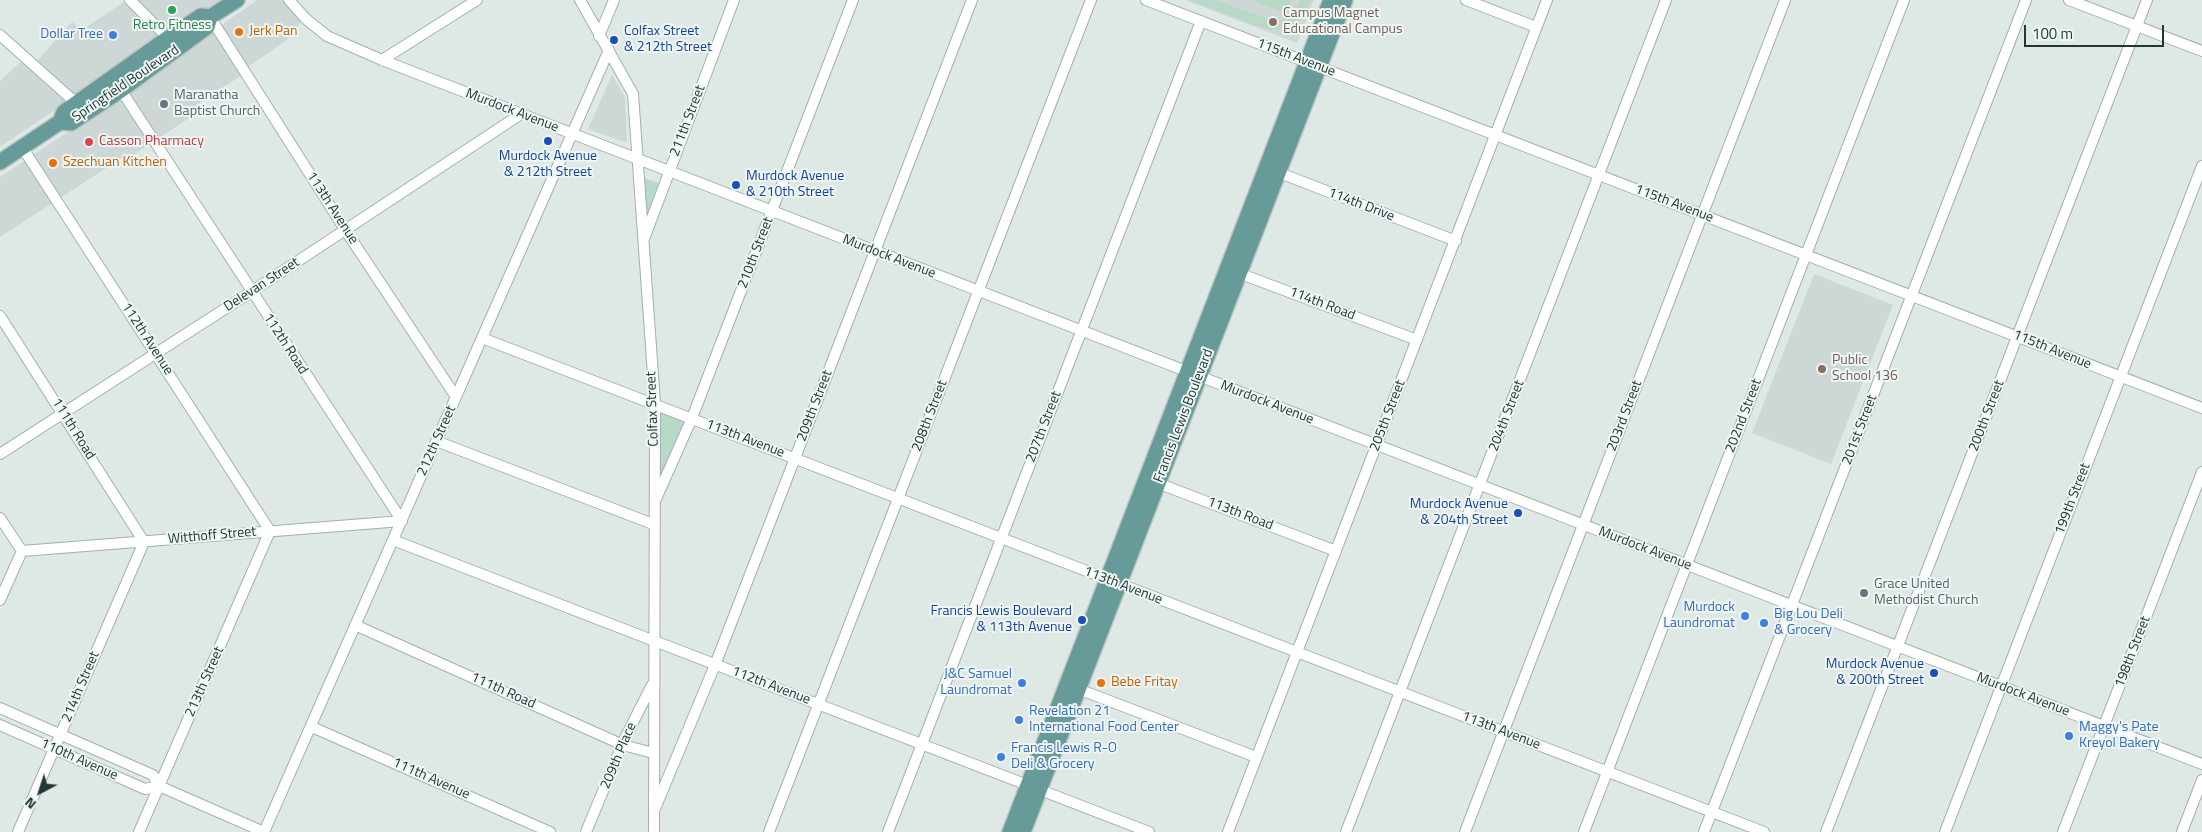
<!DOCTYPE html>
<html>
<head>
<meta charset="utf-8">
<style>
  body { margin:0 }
  #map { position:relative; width:2202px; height:832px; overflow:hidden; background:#dee9e6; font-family:"Titillium Web",sans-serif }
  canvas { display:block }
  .north { position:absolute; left:15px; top:767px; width:50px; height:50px; -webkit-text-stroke:4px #eef6f4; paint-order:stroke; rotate:220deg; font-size:14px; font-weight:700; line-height:20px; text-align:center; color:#213736 }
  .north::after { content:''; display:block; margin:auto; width:18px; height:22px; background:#213736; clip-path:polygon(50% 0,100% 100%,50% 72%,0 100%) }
  .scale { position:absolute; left:2024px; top:25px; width:140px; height:22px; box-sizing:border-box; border:2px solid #213736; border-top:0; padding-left:6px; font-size:15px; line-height:18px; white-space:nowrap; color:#213736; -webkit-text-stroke:4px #eef6f4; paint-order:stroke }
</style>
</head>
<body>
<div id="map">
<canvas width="2202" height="832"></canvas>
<div class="north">N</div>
<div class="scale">100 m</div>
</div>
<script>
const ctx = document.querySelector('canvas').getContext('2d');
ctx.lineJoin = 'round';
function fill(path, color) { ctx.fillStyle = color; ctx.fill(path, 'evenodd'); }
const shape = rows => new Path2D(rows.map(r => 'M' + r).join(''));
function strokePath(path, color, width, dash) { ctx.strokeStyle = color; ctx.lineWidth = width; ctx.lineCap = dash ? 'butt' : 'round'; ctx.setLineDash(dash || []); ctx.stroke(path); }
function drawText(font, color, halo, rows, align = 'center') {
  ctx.font = font + ' "Titillium Web",sans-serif'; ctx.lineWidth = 4; ctx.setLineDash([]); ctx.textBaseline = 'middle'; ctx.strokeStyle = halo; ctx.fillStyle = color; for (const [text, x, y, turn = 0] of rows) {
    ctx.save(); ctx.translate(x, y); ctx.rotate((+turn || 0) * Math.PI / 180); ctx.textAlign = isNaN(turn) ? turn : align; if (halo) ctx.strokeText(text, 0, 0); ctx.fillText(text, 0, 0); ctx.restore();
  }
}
fill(shape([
  [127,0,227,0,212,11,201,12,0,147,0,81,27,56,35,63,72,22,82,30],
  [257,0,285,0,303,19,288,39,241,72,242,75,196,105,200,111,130,157,128,154,0,237,0,177,100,111],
  [1185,0,1314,0,1297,43],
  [612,75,625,97,627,143,588,129],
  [1814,274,1893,305,1831,464,1752,433]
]), '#cdd8d6');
fill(shape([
  [1190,0,1215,0,1276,22,1292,15,1301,0,1311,0,1299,21,1287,28,1276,30,1263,28],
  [1251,0,1291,0,1286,14],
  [643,178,662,184,647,219],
  [657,406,689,418,659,485]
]), '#b8d9c8');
const minor = shape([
  [130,0,168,38],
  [289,0,306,19,327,36,382,60,2202,764],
  [580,0,633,94,655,403,654,832],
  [1146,0,2202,408],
  [1466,0,1536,27],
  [2069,0,2202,51],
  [210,17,346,231,456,397],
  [0,35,76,103],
  [599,36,614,0],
  [382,60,477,0],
  [22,147,270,531,139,832],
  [1272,170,1456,241],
  [644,239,734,0],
  [1233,271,1417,340],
  [0,316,144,542,18,832],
  [482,338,1764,832],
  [436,441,653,524],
  [0,454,251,292,521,114],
  [1152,481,1336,551],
  [656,499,692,418,853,0],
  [0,518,22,551],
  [393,540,1149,832],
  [22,551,402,521,121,90],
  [0,600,22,551],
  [355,625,623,745,653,753],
  [1073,687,1256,757],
  [0,708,153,775,159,786,264,832],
  [0,725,145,789,159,786],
  [312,727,550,832],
  [654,811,715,665,972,0],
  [264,832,609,50],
  [586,832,625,738,652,685],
  [769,832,1091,0],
  [888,832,1201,21],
  [1228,832,1547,0],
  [1346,832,1666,0],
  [1465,832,1785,0],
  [1584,832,1904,0],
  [1704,832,2026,0],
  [1826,832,2147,0],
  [1945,832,2202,166],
  [2063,832,2202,472],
  [2182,832,2202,780]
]);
const primary = shape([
  [60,122,71,123,121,90,207,27,210,17],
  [0,162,60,122,64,112,168,38,201,16,210,17,237,0],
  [1010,832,1331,0],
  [1023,832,1345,0]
]);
strokePath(minor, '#a2b0ae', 12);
strokePath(primary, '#bcc3c3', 18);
strokePath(minor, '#fff', 10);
strokePath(primary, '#669b99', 15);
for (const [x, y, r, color] of [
  [172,10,5,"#2e9e5b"],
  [1273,22,5,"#8d6e63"],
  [239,32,5,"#e8710a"],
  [113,35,5,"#3f7fe0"],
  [614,40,5,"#1a4fb4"],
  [164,104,5,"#6b7280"],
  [548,141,5,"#1a4fb4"],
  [89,142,5,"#e0444e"],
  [53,163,5,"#e8710a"],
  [736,185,5,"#1a4fb4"],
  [1822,369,5,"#8d6e63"],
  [1518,513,5,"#1a4fb4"],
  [1864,593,5,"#6b7280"],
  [1745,616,5,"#3f7fe0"],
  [1082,620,5,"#1a4fb4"],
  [1764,623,5,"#3f7fe0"],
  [1934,673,5,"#1a4fb4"],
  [1022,683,5,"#3f7fe0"],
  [1101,683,5,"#e8710a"],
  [1019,720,5,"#3f7fe0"],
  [2069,736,5,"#3f7fe0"],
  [1001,757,5,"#3f7fe0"]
]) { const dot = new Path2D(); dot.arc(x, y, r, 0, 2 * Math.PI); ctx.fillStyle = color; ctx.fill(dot); strokePath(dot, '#eef6f4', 2); }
drawText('14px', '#785e54', '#eef6f4', [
  ["Campus Magnet",1283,14],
  ["Educational Campus",1283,30],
  ["Public",1832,361],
  ["School 136",1832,377]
], 'left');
drawText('14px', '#27864d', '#eef6f4', [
  ["Retro Fitness",172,26]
]);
drawText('14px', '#c56008', '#eef6f4', [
  ["Jerk Pan",249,32],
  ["Szechuan Kitchen",63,163],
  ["Bebe Fritay",1111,683]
], 'left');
drawText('14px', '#164399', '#eef6f4', [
  ["Colfax Street",624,32,"left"],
  ["& 212th Street",624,48,"left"],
  ["Murdock Avenue",548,157,"center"],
  ["& 212th Street",548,173,"center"],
  ["Murdock Avenue",746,177,"left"],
  ["& 210th Street",746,193,"left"],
  ["Murdock Avenue",1508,505],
  ["& 204th Street",1508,521],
  ["Francis Lewis Boulevard",1072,612],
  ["& 113th Avenue",1072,628],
  ["Murdock Avenue",1924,665],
  ["& 200th Street",1924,681]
], 'right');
drawText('14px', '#366cbe', '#eef6f4', [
  ["Dollar Tree",103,35,"right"],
  ["Murdock",1735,608,"right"],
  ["Laundromat",1735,624,"right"],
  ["Big Lou Deli",1774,615],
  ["& Grocery",1774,631],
  ["J&C Samuel",1012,675,"right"],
  ["Laundromat",1012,691,"right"],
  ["Revelation 21",1029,712],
  ["International Food Center",1029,728],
  ["Maggy's Pate",2079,728],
  ["Kreyol Bakery",2079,744],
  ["Francis Lewis R-O",1011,749],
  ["Deli & Grocery",1011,765]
], 'left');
drawText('14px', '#213736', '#eef6f4', [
  ["115th Avenue",1296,58,21],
  ["Springfield Boulevard",126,84,-34],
  ["Murdock Avenue",512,111,21],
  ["211th Street",688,121,-69],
  ["115th Avenue",1674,204,21],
  ["114th Drive",1361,205,21],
  ["113th Avenue",332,208,57],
  ["210th Street",756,253,-69],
  ["Murdock Avenue",889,257,21],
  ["Delevan Street",262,285,-33],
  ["114th Road",1322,304,21],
  ["112th Avenue",147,339,57],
  ["112th Road",285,344,57],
  ["115th Avenue",2052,350,22],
  ["Murdock Avenue",1267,403,21],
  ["209th Street",815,406,-69],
  ["Colfax Street",653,409,-92],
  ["208th Street",930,416,-69],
  ["Francis Lewis Boulevard",1184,416,-69],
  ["205th Street",1388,416,-69],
  ["204th Street",1507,416,-69],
  ["203rd Street",1625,416,-69],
  ["202nd Street",1744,416,-69],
  ["200th Street",1987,416,-69],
  ["207th Street",1044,427,-69],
  ["111th Road",73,429,58],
  ["201st Street",1860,430,-69],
  ["113th Avenue",745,439,21],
  ["212th Street",437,441,-66],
  ["199th Street",2073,499,-69],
  ["113th Road",1240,514,21],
  ["Witthoff Street",212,536,-5],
  ["Murdock Avenue",1645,549,21],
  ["113th Avenue",1123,586,21],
  ["198th Street",2133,652,-69],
  ["213th Street",205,682,-66],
  ["112th Avenue",771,686,21],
  ["214th Street",81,687,-67],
  ["111th Road",503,691,24],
  ["Murdock Avenue",2023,695,21],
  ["113th Avenue",1501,731,21],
  ["209th Place",619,756,-67],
  ["110th Avenue",79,760,24],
  ["111th Avenue",431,779,24]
]);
drawText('14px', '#5b616d', '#eef6f4', [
  ["Maranatha",174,96],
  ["Baptist Church",174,112],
  ["Grace United",1874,585],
  ["Methodist Church",1874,601]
], 'left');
drawText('14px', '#be3a42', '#eef6f4', [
  ["Casson Pharmacy",99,142]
], 'left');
</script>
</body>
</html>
